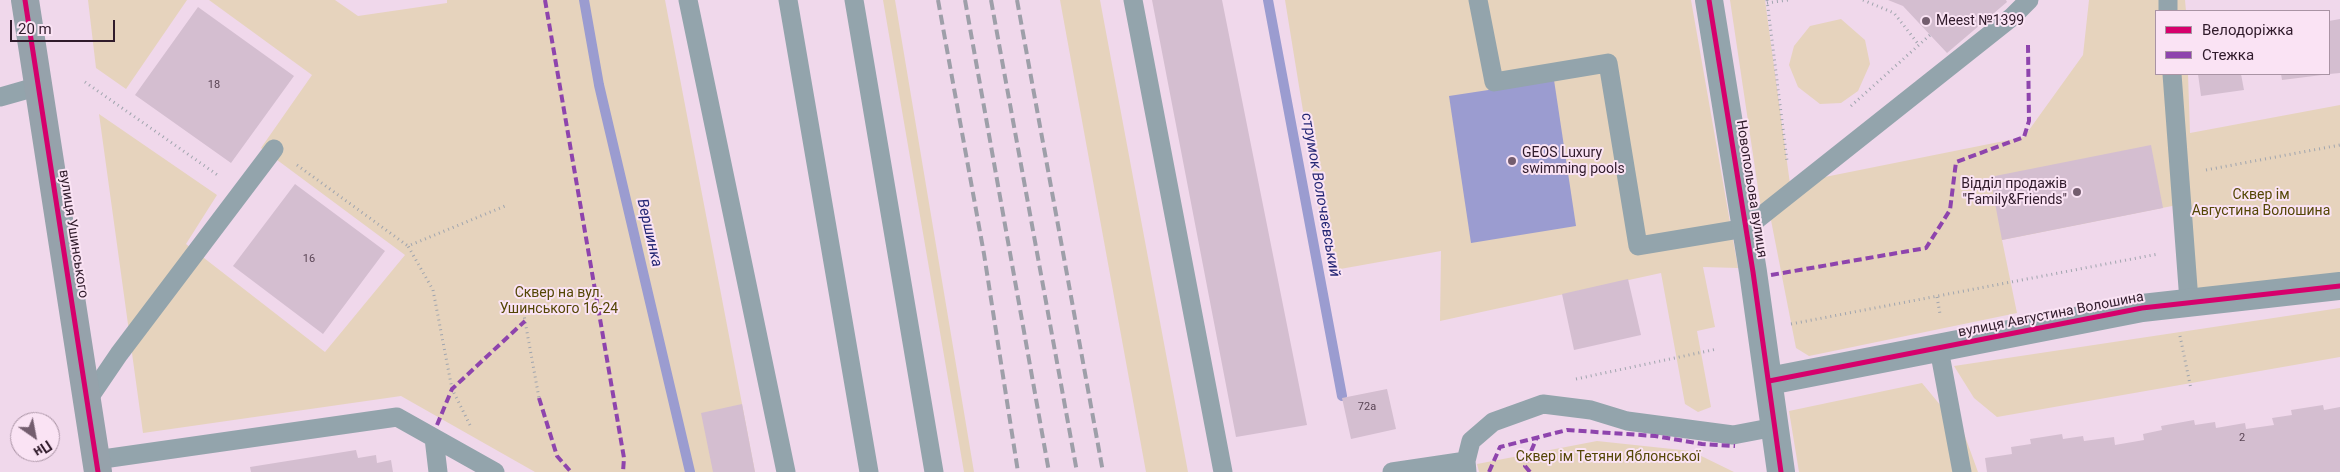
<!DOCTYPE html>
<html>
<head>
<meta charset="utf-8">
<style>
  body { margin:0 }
  #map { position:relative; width:2340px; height:472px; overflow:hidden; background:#f0d8eb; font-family:Roboto,sans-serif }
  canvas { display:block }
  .legend { position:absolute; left:2155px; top:10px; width:175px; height:65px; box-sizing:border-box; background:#fae3f4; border:1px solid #a993a4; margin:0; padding:6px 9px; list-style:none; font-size:15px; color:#301b2b }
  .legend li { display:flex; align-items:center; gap:10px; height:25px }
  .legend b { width:25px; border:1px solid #a993a4 }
  .north { position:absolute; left:10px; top:412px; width:50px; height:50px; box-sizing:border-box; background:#fae3f4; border:1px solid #a993a4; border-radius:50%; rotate:147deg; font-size:14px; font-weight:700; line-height:20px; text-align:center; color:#301b2b }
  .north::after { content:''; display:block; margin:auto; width:18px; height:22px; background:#735d6e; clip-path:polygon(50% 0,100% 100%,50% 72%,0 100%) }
  .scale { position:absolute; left:10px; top:20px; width:105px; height:22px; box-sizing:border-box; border:2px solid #301b2b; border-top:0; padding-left:6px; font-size:15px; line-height:18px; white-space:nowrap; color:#301b2b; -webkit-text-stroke:4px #fae3f4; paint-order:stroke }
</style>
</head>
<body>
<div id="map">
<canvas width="2340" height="472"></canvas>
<ul class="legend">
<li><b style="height:6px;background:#d6006c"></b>Велодоріжка</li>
<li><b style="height:6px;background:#8e44ad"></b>Стежка</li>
</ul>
<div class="north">Пн</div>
<div class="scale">20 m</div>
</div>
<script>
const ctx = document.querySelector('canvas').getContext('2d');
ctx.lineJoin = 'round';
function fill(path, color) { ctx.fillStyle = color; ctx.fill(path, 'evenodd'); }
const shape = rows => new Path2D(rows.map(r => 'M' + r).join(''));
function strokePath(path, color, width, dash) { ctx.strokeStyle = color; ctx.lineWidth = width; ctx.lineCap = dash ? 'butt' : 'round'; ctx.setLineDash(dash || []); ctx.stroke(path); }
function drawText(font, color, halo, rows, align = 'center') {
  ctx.font = font + ' Roboto,sans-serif'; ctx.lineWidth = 4; ctx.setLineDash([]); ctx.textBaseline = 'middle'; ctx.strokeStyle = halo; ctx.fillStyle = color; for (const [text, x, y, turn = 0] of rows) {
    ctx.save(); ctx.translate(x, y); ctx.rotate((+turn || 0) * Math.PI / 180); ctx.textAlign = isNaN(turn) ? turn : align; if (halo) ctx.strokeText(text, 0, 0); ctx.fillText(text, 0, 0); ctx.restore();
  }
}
fill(shape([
  [88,0,187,0,126,89,96,68],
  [209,0,335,0,358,16,447,3,447,0,665,0,755,472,535,472,401,396,143,433,99,114,217,195,186,244,325,352,405,255,261,148,312,75],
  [883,0,895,0,974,472,964,472],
  [1060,0,1100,0,1188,472,1146,472],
  [1285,0,1691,0,1738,268,1703,267,1715,327,1697,331,1711,407,1698,412,1685,404,1661,273,1440,321,1441,251,1329,271],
  [1730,0,1765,0,1790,184,2024,137,2083,55,2089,0,2185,0,2186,11,2156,11,2156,74,2188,74,2190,133,2340,105,2340,286,2189,301,2182,204,2002,240,2017,313,1809,356,1796,348,1769,210,1762,215],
  [1841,19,1865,40,1870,64,1858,91,1841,103,1820,104,1798,87,1789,65,1794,46,1810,26],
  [2340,308,2340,357,1997,417,1974,398,1954,366],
  [1922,383,1946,412,1959,420,1978,472,1799,472,1789,411],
  [1597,441,1691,451,1734,472,1479,472,1477,464]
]), '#e6d3bd');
fill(shape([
  [1554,80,1576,226,1471,243,1449,96]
]), '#9b9cd0');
strokePath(shape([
  [584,0,599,85,690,472],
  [1268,0,1342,396]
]), '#9b9cd0', 10);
fill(shape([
  [1152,0,1222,0,1307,425,1236,437],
  [1888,0,2006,0,2007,2,1947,53,1903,6],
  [198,7,294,76,231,163,135,95],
  [2340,19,2340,73,2329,74,2329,21],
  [2198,74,2241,74,2244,90,2201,96],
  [2281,74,2322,74,2322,75,2282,80],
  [2151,145,2163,208,2002,240,1990,177],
  [295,184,385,251,323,334,233,266],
  [1628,279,1641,335,1574,350,1562,294],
  [1387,389,1396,429,1351,439,1342,398],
  [742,404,755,472,713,472,701,413],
  [2323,405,2324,410,2340,407,2340,472,1987,472,1985,458,2012,454,2011,447,2031,444,2030,439,2062,434,2063,439,2083,436,2084,441,2114,437,2115,445,2144,440,2143,434,2162,430,2161,426,2194,420,2195,425,2215,422,2216,428,2245,423,2246,429,2274,425,2272,418,2292,415,2291,410],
  [356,450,358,458,376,455,377,463,391,460,393,472,251,472,250,467]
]), '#d4bed0');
strokePath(shape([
  [1767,0,1787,161],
  [1863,0,1894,13,1919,45],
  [1767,3,1788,0],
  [85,82,219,176],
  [1851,106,1930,35],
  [297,165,408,246],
  [2206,170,2340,145],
  [519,288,539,398],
  [1937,297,1940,314],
  [1791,324,2158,254],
  [2180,336,2191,389],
  [1576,379,1717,349],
  [470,425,452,389,433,290,408,246,505,206]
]), '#a0a5ae', 3, [1, 4]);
strokePath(shape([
  [688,0,786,472],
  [788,0,869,472],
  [854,0,934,472],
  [1133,0,1223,472],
  [1478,0,1494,82,1608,63,1638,246,1746,228,2012,17,2029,0],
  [2168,0,2168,11],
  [2172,74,2189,301],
  [0,97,39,86],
  [1939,349,1962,472],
  [87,401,119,354,274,149],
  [434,438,438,472],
  [96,460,397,417,495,472],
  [1392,472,1466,461],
  [1467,472,1466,461,1471,441,1493,422,1543,404,1591,410,1627,421,1733,435,1775,427]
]), '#93a4ac', 19);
strokePath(shape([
  [1709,0,1753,272,1781,472],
  [1769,381,2142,308,2340,286]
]), '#93a4ac', 28);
strokePath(shape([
  [25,0,98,472]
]), '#96a2ab', 28);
strokePath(shape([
  [938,0,984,254,1018,472],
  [965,0,1049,472],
  [991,0,1077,472],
  [1017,0,1103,472]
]), '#9e9fa9', 4, [10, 5]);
strokePath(shape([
  [545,0,624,458,623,472],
  [1771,275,1926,248,1950,210,1956,162,2024,137,2029,121,2028,45],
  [539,398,557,456,571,472],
  [437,425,452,389,525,321],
  [1489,472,1500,447,1567,430,1655,436,1702,444,1735,446],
  [1530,472,1525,466,1537,437]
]), '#8e44ad', 4, [8, 4]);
strokePath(shape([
  [25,0,98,472],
  [1709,0,1753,272,1781,472],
  [1769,381,2142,308,2340,286]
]), '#d6006c', 5);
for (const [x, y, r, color] of [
  [1926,21,5,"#735d6e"],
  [1512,161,5,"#735d6e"],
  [2077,192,5,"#735d6e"]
]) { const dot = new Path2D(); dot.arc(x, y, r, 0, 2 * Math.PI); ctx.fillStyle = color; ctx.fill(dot); strokePath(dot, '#fae3f4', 2); }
drawText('11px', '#594454', null, [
  ["18",214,85],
  ["16",309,259],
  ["72а",1367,407],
  ["2",2242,438]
]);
drawText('14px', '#301b2b', '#fae3f4', [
  ["Meest №1399",1936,21],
  ["GEOS Luxury",1522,153],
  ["swimming pools",1522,169],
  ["Відділ продажів",2067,184,"right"],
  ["\"Family&Friends\"",2067,200,"right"]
], 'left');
drawText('14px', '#301b2b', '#fae3f4', [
  ["Новопольова вулиця",1751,189,81],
  ["вулиця Ушинського",73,234,81],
  ["вулиця Августина Волошина",2051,315,-11]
]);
drawText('14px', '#544605', '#fae3f4', [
  ["Сквер ім",2261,195],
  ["Августина Волошина",2261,211],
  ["Сквер на вул.",559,293],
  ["Ушинського 16-24",559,309],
  ["Сквер ім Тетяни Яблонської",1608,457]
]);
drawText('italic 15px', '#242674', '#fae3f4', [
  ["струмок Волочаєвський",1320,195,80],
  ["Вершинка",649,233,77]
]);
</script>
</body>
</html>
